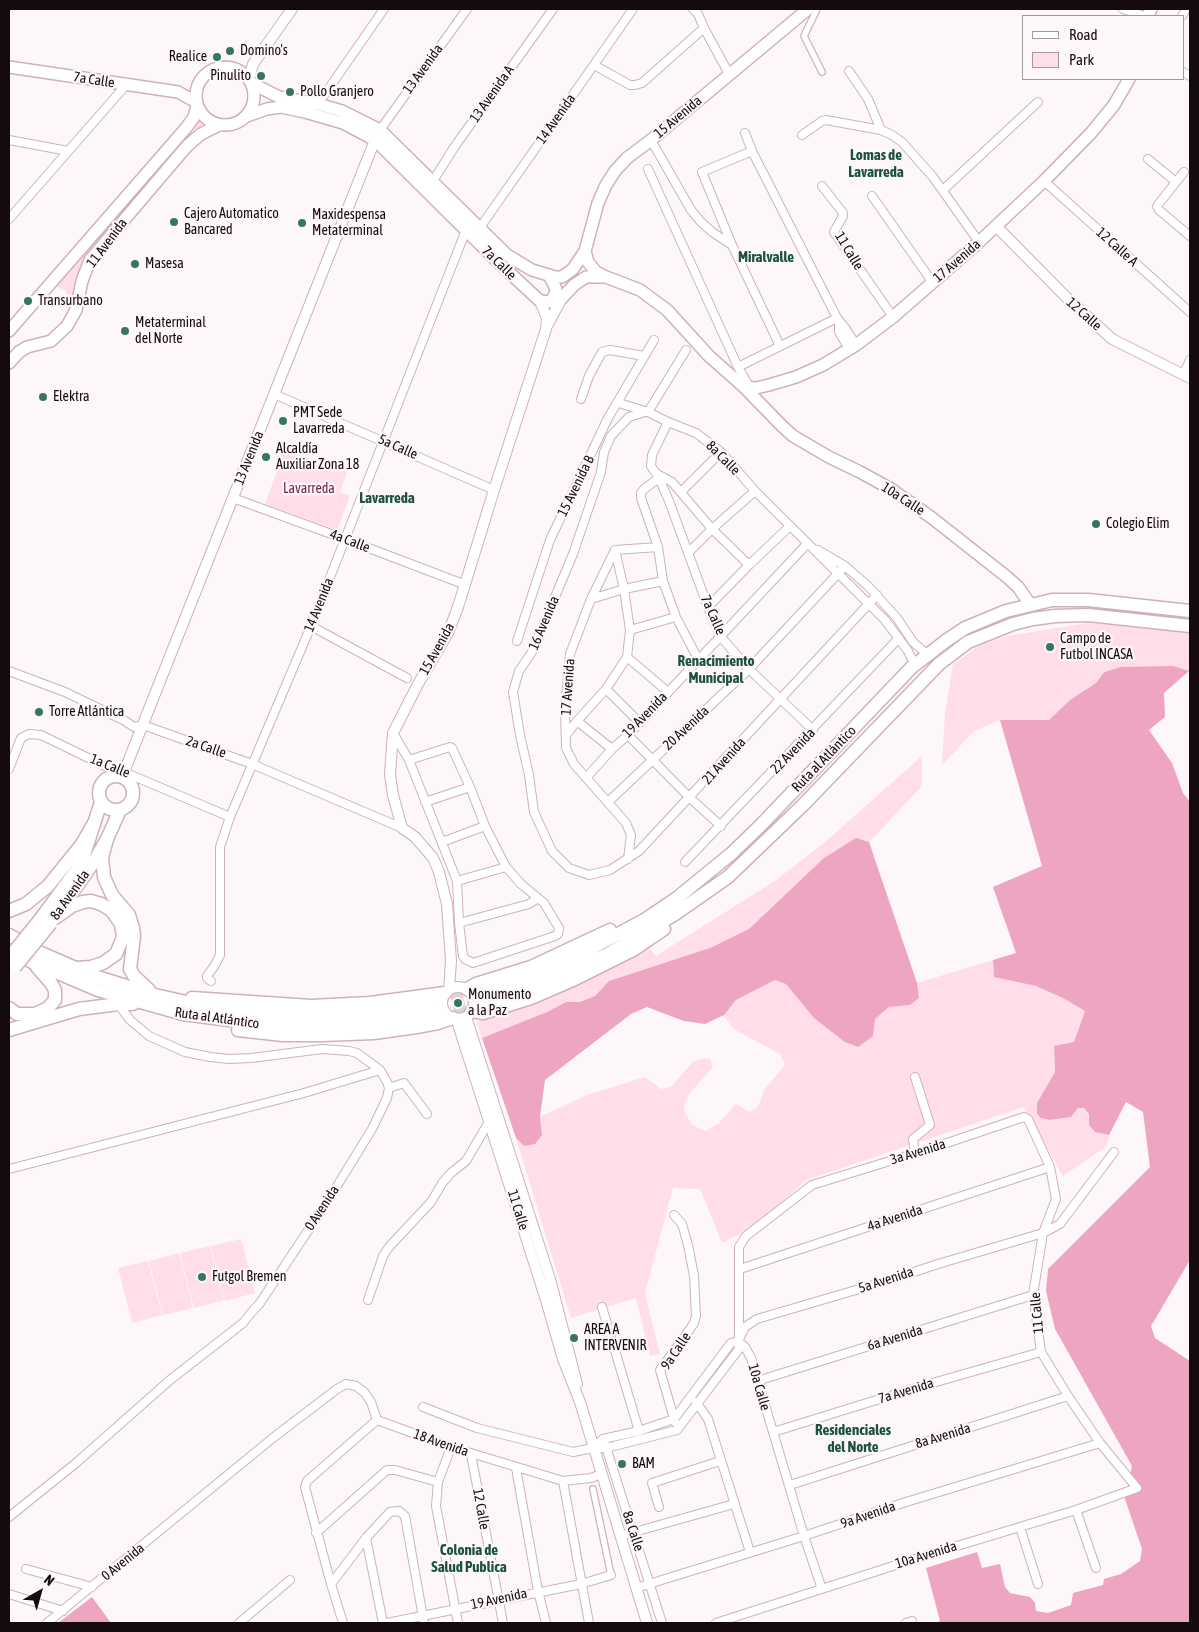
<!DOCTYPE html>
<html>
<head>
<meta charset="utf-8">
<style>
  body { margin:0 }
  #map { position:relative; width:1199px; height:1632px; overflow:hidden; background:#fef7f9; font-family:"Asap Condensed",sans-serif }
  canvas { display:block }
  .frame { position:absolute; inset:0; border:10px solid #150b0f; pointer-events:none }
  .legend { position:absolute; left:1022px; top:15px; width:162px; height:65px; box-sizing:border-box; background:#fef7f9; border:1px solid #a1999b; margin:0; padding:6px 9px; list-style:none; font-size:15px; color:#150b0f }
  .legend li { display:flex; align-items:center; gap:10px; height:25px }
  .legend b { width:25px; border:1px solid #a1999b }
  .north { position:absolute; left:15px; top:1567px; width:50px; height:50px; -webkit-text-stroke:4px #fef7f9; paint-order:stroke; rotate:38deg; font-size:14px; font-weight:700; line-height:20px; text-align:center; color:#150b0f }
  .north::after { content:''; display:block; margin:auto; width:18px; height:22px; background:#150b0f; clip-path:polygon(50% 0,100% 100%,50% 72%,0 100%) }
</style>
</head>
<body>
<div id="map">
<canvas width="1199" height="1632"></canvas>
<div class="frame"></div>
<ul class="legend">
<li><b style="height:6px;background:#fff"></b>Road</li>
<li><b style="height:14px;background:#ffdde9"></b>Park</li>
</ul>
<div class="north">N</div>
</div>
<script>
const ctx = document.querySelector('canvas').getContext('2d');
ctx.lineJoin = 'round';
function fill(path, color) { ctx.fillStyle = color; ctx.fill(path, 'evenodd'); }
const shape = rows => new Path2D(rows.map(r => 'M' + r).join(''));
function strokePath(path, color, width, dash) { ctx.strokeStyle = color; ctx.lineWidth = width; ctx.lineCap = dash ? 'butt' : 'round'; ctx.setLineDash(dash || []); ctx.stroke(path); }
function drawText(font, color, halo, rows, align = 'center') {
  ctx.font = font + ' "Asap Condensed",sans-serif'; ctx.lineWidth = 4.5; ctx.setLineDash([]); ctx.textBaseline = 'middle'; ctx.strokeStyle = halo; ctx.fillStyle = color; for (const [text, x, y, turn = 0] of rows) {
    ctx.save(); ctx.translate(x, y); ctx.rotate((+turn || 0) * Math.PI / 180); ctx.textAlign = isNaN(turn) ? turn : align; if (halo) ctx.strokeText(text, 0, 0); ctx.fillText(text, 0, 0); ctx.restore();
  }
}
fill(shape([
  [198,119,204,124,193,130,165,161,117,220,85,256,76,284,72,304,65,290,55,286],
  [285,449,347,472,340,492,350,496,337,530,265,504],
  [1088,623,1190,631,1190,671,1104,671,1096,683,1070,700,1049,720,1000,720,974,731,942,765,945,714,953,664,980,645,1007,636],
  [922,756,922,786,869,842,862,839,775,906,749,929,710,948,609,981,595,996,580,1002,566,1002,547,1012,482,1038,477,1022,564,991,649,948,656,956,776,880,824,843],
  [993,960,994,977,1036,986,1063,998,1085,1011,1074,1043,1054,1047,1055,1072,1037,1103,1050,1120,1071,1117,1078,1108,1084,1108,1089,1114,1089,1125,1095,1132,1109,1135,1107,1146,1063,1176,1024,1107,806,1180,757,1225,722,1243,700,1189,673,1188,645,1293,660,1354,650,1356,636,1298,571,1318,516,1138,524,1146,542,1135,540,1117,587,1095,645,1077,661,1089,671,1087,693,1062,704,1058,711,1059,712,1068,689,1094,684,1105,685,1112,692,1125,706,1131,719,1123,736,1104,750,1112,758,1107,764,1090,785,1065,780,1054,737,1031,731,1026,724,1015,736,1000,775,980,786,983,814,1018,830,1029,873,1036,875,1019,889,1007,910,1005,919,998,917,983],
  [241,1239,255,1293,225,1301,211,1246],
  [210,1246,224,1300,194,1308,180,1253],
  [179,1253,193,1308,163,1315,149,1261],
  [148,1261,162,1315,132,1323,118,1268]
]), '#ffdde9');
fill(shape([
  [1173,666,1189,671,1164,693,1165,717,1149,730,1172,763,1183,793,1190,802,1190,1260,1151,1326,1155,1338,1190,1361,1190,1623,935,1623,940,1621,926,1568,977,1552,982,1568,1000,1564,1005,1587,1010,1593,1030,1597,1035,1603,1036,1611,1048,1613,1071,1605,1073,1593,1103,1585,1104,1579,1121,1574,1140,1561,1142,1549,1125,1499,1132,1466,1055,1329,1046,1291,1048,1269,1150,1167,1143,1112,1126,1102,1109,1135,1095,1132,1089,1125,1089,1114,1084,1108,1078,1108,1071,1117,1050,1120,1041,1118,1037,1114,1037,1103,1055,1072,1054,1046,1074,1042,1085,1011,1063,998,1036,986,994,977,993,960,1016,953,993,887,1042,866,1000,720,1049,720,1070,700,1096,683,1104,672,1121,667],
  [856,838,869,842,917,983,919,998,910,1005,889,1007,875,1019,873,1036,858,1047,845,1042,814,1018,786,984,775,980,736,1000,724,1015,705,1024,684,1021,647,1007,631,1014,545,1080,540,1117,542,1135,535,1144,524,1146,516,1138,482,1038,547,1012,566,1002,580,1002,595,996,609,981,710,948,749,929,824,858],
  [92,1597,111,1623,58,1623]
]), '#eea5c2');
strokePath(shape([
  [434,1004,479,993],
  [436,1013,482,1003]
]), '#dbd4d6', 12, [12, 6]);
const pedestrian = shape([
  [817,9,804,36,822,72],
  [593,1489,611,1575]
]);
const minor = shape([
  [693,9,698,14,704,28,729,74],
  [1123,9,1144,16],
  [1182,16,1186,9],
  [594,65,630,85,635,85,642,83,704,28],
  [849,71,868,99,881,130],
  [1183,72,1190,76],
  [318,104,384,9],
  [380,130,467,9],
  [745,133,752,151,837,318,846,329,856,345],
  [802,135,822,121,826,120,881,130,892,135,902,142,933,177,979,242],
  [9,140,68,151],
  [651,140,691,210,701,222,712,232,732,245],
  [752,151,702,172,732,245,780,346],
  [1148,159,1176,182],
  [648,169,738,367,750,388],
  [1184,172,1157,206,1159,210,1190,236],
  [433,181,455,146,553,9],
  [1044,181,1190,312],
  [822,186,843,213,843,216,834,232,893,317],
  [943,190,1038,102],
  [872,196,933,283],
  [9,219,126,85],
  [479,229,633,9],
  [839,322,839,332,849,349],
  [738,367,837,318],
  [1183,375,1190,360],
  [274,394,494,490],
  [581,399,589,376,602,352,610,350,644,356],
  [619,403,648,412,668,422,696,433,721,452,755,491,885,620,908,651,915,665],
  [645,412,629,417,611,436,604,452,601,472,573,554,532,652,519,671,513,692,520,735,529,775,534,812,552,851,569,868,589,875,610,870,639,851,877,595],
  [648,412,686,350],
  [668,422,652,455,651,466,659,478,669,501,708,607,720,636,749,669,813,730],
  [657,474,672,482,712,529,749,565],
  [659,478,644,489,641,493,641,498,658,547,663,581,676,617,698,659],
  [681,492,721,452],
  [233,498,345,539,466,585],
  [615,550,591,599,570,654,565,708,566,748,574,764,626,823,631,835,628,859],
  [615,550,658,547],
  [818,550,845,566,868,586,897,618,913,642,928,655],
  [688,553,712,529,755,491],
  [591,599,624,589,663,581],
  [708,607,749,565,790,526],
  [311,626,407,678],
  [630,630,676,617],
  [517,641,550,540,608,418,654,340],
  [627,657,668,692],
  [9,671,65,692,125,721,134,727,143,725,252,764,402,828],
  [606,689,639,722],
  [577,721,606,689,627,657,630,630,624,589,615,550],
  [393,733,409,760,457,881,459,923,463,956,465,959,473,963,555,936,558,934,559,928,544,903,521,884,506,867,485,826,470,787,452,748,450,747,409,760],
  [567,734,577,721,612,749],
  [628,735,690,798,721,826],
  [9,769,21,738,29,734,41,735,107,767,124,772,230,817],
  [586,778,612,749,628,735,807,544],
  [425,802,470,787],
  [608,802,749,669,845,566],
  [442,842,485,826],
  [685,862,899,638],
  [457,881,506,867],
  [459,923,529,904,538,898],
  [211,981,207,978,207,976,215,965,220,955,220,847,230,817,311,626,466,230],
  [389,1088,404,1083,427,1114],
  [915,1153,913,1139,930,1125,915,1077],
  [9,1169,304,1093,380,1070],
  [674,1215,682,1224,688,1245,694,1276,696,1316,694,1323,690,1329,660,1370,675,1422],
  [740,1269,1050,1167],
  [368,1300,383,1256,389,1247,431,1202,443,1182,451,1173,466,1161,490,1120],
  [602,1307,639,1431],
  [738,1341,745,1347,751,1358,804,1536,822,1589],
  [757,1381,1033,1295],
  [696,1402,708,1419,750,1552],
  [423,1407,477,1428,573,1452,593,1448,606,1448,677,1430,739,1349,739,1247,746,1236,812,1185,932,1148,1024,1117,1028,1119,1050,1167,1056,1199,1043,1233,1033,1295,1041,1352,1068,1396,1100,1443,1137,1488,1076,1510,924,1556,716,1623],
  [377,1420,451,1447,563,1481,591,1478,601,1474],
  [773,1432,922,1386,1041,1352],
  [605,1444,662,1623],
  [451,1447,438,1482,436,1506,458,1623],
  [593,1448,603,1439,639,1431,674,1419,731,1343,738,1341,745,1327,757,1319,890,1280,938,1264,1043,1233,1060,1224,1114,1152],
  [471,1454,503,1623],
  [516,1468,538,1591,546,1623],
  [563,1481,589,1623],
  [790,1485,1068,1396],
  [659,1507,652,1483,720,1461],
  [1076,1510,1096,1568],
  [9,1517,76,1463,170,1380,243,1323,251,1313,260,1303,329,1199,372,1129,387,1098,389,1088,387,1082,380,1070,357,1053,349,1051,322,1049,251,1058,229,1059,210,1057,185,1052,149,1036,130,1020,118,1004],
  [1020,1527,1038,1584],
  [316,1533,387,1470,395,1470,438,1482],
  [620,1536,734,1504],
  [366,1538,383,1623],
  [26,1569,92,1587],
  [331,1584,366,1538,390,1512,399,1511,405,1516,424,1623],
  [636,1588,804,1536,906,1502,1100,1443],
  [9,1594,63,1611],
  [47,1623,274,1437,337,1389,346,1384,356,1386,365,1393,371,1402,377,1420],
  [239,1623,290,1580],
  [343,1623,331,1584,305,1487,307,1481,377,1420],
  [387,1623,581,1584,611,1575],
  [906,1623,912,1621]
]);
const tertiary = shape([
  [249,79,253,64,292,9],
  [996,226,1066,297,1112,339,1190,378],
  [547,326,562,298],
  [122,777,375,140],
  '442 1003a16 16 0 1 1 32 0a16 16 0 1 1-32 0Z',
  [449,990,451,961,447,904,439,872,433,858,415,837,402,828,393,795,390,775,393,733,418,684,448,633,458,607,494,490,546,329,547,318,540,301],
  [466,1017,550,1279,577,1384],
  [456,1018,546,1300,563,1359,580,1402,647,1623]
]);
const secondary = shape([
  [1148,16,1151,9],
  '196 96a29 29 0 1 1 58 0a29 29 0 1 1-58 0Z',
  [9,67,178,92,196,102],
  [251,83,279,97,318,104,342,111,380,130,507,255,532,270,555,277,562,277,573,269,585,251,598,203,606,185,615,171,627,158,651,140,808,9],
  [247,116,267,109,281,107,305,112,343,123,375,140,499,263,540,301,550,302,562,298,574,285,586,277,606,277,640,290,667,310,709,356,744,387,782,426,793,436,829,457,860,472,891,489,932,518,1007,577,1018,587,1030,604],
  [585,251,588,262,596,272,606,277],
  [549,275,556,289,555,295,550,302],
  [9,331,186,128,194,117,197,106],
  [9,363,19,352,27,347,51,341,67,326,76,310,82,281,90,260,187,146,201,134,219,125],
  [744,387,756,388,769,385,796,377,823,365,856,345,893,317,979,242,1044,181,1091,133,1114,105,1129,79]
]);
const primary = shape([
  '99 793a17 17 0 1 1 34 0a17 17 0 1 1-34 0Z',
  [42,917,75,872,84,855,101,802],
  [55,917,93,863,107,839,120,810]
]);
const trunk = shape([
  [107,839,102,858,104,877,112,895,129,915,133,928,134,936,130,969,134,976,149,990],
  [9,911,26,904,48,886,82,844,94,823],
  [55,918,72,906,83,902,91,901,101,904,111,910,121,924,123,937,116,954,103,963,91,967,77,968],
  [9,935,41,953,94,976,155,995,222,1010,255,1014,335,1015,397,1010,434,1004],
  [15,952,32,962,98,990,183,1014,268,1025,321,1026,378,1022,436,1013],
  [467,989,476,984,531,967,610,930],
  [479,993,558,966,646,919,677,898,732,853,760,826,912,667,947,640,965,628,1006,611,1052,600,1088,600,1190,611],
  [192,998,311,1006,370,1003,445,993],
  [482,1003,532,987,608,954,675,914,728,877,803,805,939,664,968,642,1013,624,1033,619,1055,616,1088,615,1190,626],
  [9,1008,17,1014,35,1014,48,1008,55,1000,55,990,51,983,37,967],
  [472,1011,483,1013,531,998,575,979,633,950,664,929],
  [9,1030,79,1009,118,1004,133,1004],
  [238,1030,283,1035,322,1035,374,1033,416,1027,438,1023,453,1018]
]);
strokePath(pedestrian, '#cfb1bc', 8);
strokePath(minor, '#cfb1bc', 10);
strokePath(tertiary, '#cfb1bc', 12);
strokePath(secondary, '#cfb1bc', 14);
strokePath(primary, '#cfb1bc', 15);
strokePath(trunk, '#cfb1bc', 15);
strokePath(pedestrian, '#fff', 5.5);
strokePath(minor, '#fff', 8);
strokePath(tertiary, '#fff', 10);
strokePath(secondary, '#fff', 11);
strokePath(primary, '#fff', 12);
strokePath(trunk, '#fff', 12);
const primaryBridge = shape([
  [9,958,42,917],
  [15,967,51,923]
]);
strokePath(primaryBridge, '#cfb1bc', 15, []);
strokePath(primaryBridge, '#fff', 12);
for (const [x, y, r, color] of [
  [230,51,5,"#357565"],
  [217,57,5,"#357565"],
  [261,76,5,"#357565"],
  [290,92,5,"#357565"],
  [174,222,5,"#357565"],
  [302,223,5,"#357565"],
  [135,264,5,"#357565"],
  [28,301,5,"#357565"],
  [125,331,5,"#357565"],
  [43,397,5,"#357565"],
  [283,421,5,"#357565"],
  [266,457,5,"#357565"],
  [1096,524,5,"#357565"],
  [1050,647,5,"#357565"],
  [39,712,5,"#357565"],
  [458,1003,5,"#357565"],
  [202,1277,5,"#357565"],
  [574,1338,5,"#357565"],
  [622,1464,5,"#357565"]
]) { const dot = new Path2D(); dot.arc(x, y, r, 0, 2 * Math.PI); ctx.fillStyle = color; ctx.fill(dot); strokePath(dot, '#fef7f9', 2); }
drawText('14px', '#150b0f', '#fef7f9', [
  ["Domino's",240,51],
  ["Realice",207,57,"right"],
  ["Pinulito",251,76,"right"],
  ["Pollo Granjero",300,92],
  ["Cajero Automatico",184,214],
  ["Bancared",184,230],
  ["Maxidespensa",312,215],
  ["Metaterminal",312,231],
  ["Masesa",145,264],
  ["Transurbano",38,301],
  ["Metaterminal",135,323],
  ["del Norte",135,339],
  ["Elektra",53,397],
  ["PMT Sede",293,413],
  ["Lavarreda",293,429],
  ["Alcaldía",276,449],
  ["Auxiliar Zona 18",276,465],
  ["Colegio Elim",1106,524],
  ["Campo de",1060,639],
  ["Futbol INCASA",1060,655],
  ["Torre Atlántica",49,712],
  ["Monumento",468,995],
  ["a la Paz",468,1011],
  ["Futgol Bremen",212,1277],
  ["AREA A",584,1330],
  ["INTERVENIR",584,1346],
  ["BAM",632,1464]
], 'left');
drawText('14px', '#150b0f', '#fef7f9', [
  ["13 Avenida",423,69,-54],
  ["7a Calle",94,80,9],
  ["13 Avenida A",492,94,-55],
  ["15 Avenida",678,117,-40],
  ["14 Avenida",556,119,-55],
  ["11 Avenida",107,243,-53],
  ["12 Calle A",1117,247,42],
  ["11 Calle",849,251,59],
  ["17 Avenida",957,261,-41],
  ["7a Calle",499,263,44],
  ["12 Calle",1084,314,42],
  ["5a Calle",398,447,24],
  ["13 Avenida",249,458,-68],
  ["8a Calle",723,458,45],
  ["15 Avenida B",576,486,-64],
  ["10a Calle",903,499,33],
  ["4a Calle",350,541,21],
  ["14 Avenida",319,605,-68],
  ["7a Calle",713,615,66],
  ["16 Avenida",544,623,-67],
  ["15 Avenida",437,649,-61],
  ["17 Avenida",568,687,-86],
  ["19 Avenida",645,715,-46],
  ["20 Avenida",686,728,-43],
  ["2a Calle",206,747,19],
  ["22 Avenida",793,751,-46],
  ["Ruta al Atlántico",824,759,-46],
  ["21 Avenida",724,761,-48],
  ["1a Calle",110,766,22],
  ["8a Avenida",70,895,-55],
  ["Ruta al Atlántico",217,1018,8],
  ["3a Avenida",918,1152,-17],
  ["0 Avenida",322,1208,-57],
  ["11 Calle",518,1210,73],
  ["4a Avenida",895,1218,-18],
  ["5a Avenida",886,1280,-18],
  ["11 Calle",1037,1313,-95],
  ["6a Avenida",895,1338,-17],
  ["9a Calle",676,1351,-56],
  ["10a Calle",759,1387,74],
  ["7a Avenida",906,1391,-17],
  ["8a Avenida",943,1436,-17],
  ["18 Avenida",441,1443,19],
  ["12 Calle",481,1509,80],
  ["9a Avenida",868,1515,-19],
  ["8a Calle",633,1531,72],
  ["10a Avenida",926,1555,-17],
  ["0 Avenida",123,1562,-39],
  ["19 Avenida",499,1599,-12]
]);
drawText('14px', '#77244c', '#fef7f9', [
  ["Lavarreda",309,489]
]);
drawText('bold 15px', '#1b5043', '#fef7f9', [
  ["Lomas de",876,155],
  ["Lavarreda",876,172],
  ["Miralvalle",766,257],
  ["Lavarreda",387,498],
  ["Renacimiento",716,661],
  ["Municipal",716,678],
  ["Residenciales",853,1430],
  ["del Norte",853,1447],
  ["Colonia de",469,1550],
  ["Salud Publica",469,1567]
]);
</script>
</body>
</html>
